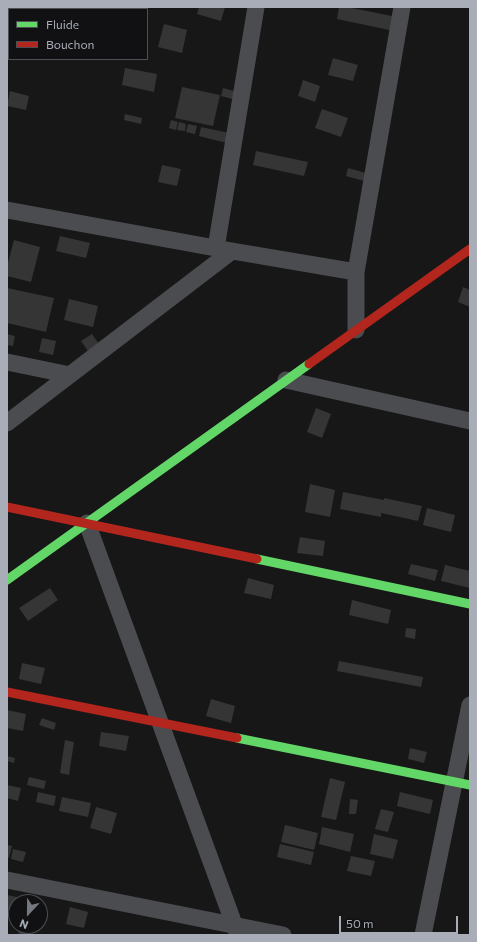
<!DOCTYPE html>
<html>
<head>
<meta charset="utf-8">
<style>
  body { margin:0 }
  #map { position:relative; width:477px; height:942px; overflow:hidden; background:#171717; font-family:Commissioner,sans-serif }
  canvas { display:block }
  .frame { position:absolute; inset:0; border:8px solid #a8adb8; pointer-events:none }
  .legend { position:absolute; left:8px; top:8px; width:140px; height:52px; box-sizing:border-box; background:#111113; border:1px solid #4d4f55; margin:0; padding:5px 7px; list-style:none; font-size:12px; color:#a8adb8 }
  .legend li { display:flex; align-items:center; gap:8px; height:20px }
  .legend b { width:20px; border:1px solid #4d4f55 }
  .north { position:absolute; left:8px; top:894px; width:40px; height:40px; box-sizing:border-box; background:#111113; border:1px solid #4d4f55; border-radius:50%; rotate:202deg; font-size:11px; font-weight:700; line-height:16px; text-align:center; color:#a8adb8 }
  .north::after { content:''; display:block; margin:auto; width:14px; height:18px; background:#757880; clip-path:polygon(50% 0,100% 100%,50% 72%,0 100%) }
  .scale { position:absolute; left:339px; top:916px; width:119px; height:18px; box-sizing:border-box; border:2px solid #a8adb8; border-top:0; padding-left:5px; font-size:12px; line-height:14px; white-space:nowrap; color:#a8adb8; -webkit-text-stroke:3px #111113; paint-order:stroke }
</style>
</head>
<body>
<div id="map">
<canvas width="477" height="942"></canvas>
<div class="frame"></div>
<ul class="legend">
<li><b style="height:5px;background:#63d668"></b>Fluide</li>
<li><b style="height:5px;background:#b3261e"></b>Bouchon</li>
</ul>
<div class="north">N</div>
<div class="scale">50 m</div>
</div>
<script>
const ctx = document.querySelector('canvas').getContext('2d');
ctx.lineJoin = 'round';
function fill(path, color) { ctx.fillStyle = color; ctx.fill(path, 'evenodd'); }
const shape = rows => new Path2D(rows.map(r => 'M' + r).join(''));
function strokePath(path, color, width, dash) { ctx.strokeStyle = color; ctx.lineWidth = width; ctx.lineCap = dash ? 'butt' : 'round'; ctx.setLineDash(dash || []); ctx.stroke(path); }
fill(shape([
  [199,7,225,7,221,21,197,14],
  [339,7,347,7,397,17,394,31,337,19],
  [164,24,187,30,182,53,158,47],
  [333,58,358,65,353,81,328,75],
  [125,68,157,74,154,92,122,85],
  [303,80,320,86,315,102,298,96],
  [182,87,220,95,213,126,175,118],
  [223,88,238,92,236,100,221,96],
  [10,91,29,96,26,110,7,106],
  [322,109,348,118,341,137,315,128],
  [125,114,142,118,141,124,124,120],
  [171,120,178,122,176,130,169,128],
  [179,122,186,124,185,131,177,130],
  [188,124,197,126,195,134,186,132],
  [201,127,229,133,227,143,199,136],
  [256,151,308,162,304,176,253,165],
  [162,165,181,169,177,186,158,182],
  [348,168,366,173,364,181,346,176],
  [60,236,90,243,86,258,56,251],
  [14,240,40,247,31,282,7,276,7,266],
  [463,287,470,290,470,307,458,302],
  [7,288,54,298,46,332,7,323],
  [69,299,98,306,93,327,64,320],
  [7,334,15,336,13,346,7,345],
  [92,334,99,344,88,351,81,341],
  [42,338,56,341,53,355,39,352],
  [316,408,331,414,322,438,307,432],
  [310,484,335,490,330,517,305,512],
  [343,492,384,500,384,498,422,506,418,521,381,513,381,517,340,509],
  [427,508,455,515,451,532,423,525],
  [300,537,325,541,323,556,297,553],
  [411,564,438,570,435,581,408,574],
  [445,565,470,571,470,588,441,581],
  [248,578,274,585,271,599,244,593],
  [50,588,58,600,28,621,19,608],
  [352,600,391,610,388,624,349,615],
  [406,628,416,629,415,639,405,637],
  [339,661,423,677,421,687,337,671],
  [22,663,45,668,41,684,19,679],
  [211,699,235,706,231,723,206,716],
  [7,710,26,714,23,731,7,728],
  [42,718,56,723,54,730,39,725],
  [101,732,129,736,126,751,99,746],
  [65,740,74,742,69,775,60,773],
  [410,748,427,752,424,763,408,759],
  [7,756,15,758,14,763,7,761],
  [29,777,46,781,44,789,27,785],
  [330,778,345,782,336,820,321,817],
  [7,785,21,788,18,801,7,798],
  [38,792,56,796,54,806,36,802],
  [400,792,433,800,430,814,397,806],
  [62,797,91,803,88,817,59,811],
  [350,799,358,800,356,814,349,814],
  [96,807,117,813,111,834,90,828],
  [381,809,394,812,388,832,375,829],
  [285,825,318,833,314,850,281,842],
  [322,827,354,834,350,852,319,844],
  [374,834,398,840,393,859,370,854],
  [280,844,314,852,311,865,277,857],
  [7,845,12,846,9,858,7,857],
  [13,849,26,852,23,862,11,859],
  [351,856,375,861,371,876,347,871],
  [7,895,21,898,21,902,16,902,16,915,7,913],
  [70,907,88,912,84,928,66,924],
  [20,926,29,926,27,935,18,935]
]), '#353536');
strokePath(shape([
  [7,210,232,251,356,272],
  [216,248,256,7],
  [356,330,356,272,402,7],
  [7,362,70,375],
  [286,380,470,421],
  [7,423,232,251],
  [87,523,238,935],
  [7,880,283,935],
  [423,935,470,705]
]), '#4b4c50', 17);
strokePath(shape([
  [257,559,470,604],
  [7,580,309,364],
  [237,738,470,785]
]), '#63d668', 9);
strokePath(shape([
  [309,364,470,249],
  [7,507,257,559],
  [7,692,237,738]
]), '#b3261e', 9);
</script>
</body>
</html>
